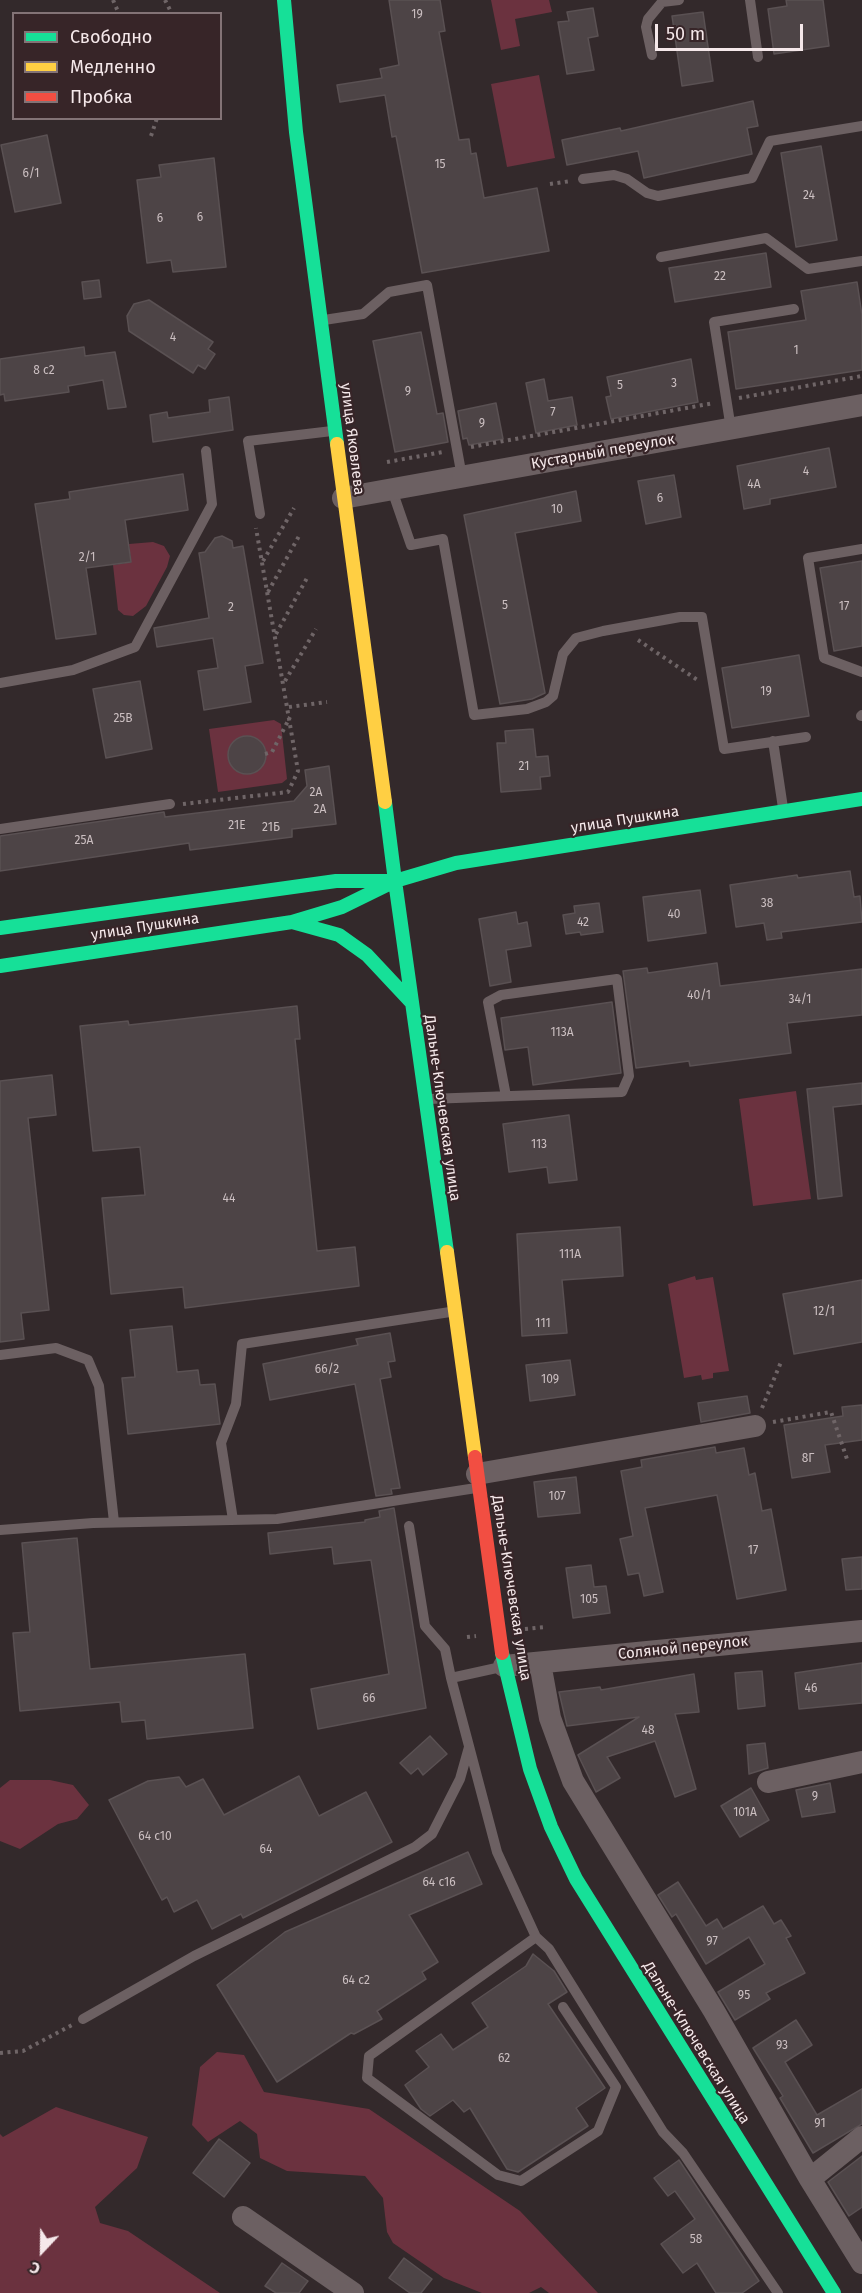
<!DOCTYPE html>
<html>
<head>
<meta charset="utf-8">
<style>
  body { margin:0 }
  #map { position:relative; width:862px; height:2293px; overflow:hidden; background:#33292b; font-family:"Fira Sans",sans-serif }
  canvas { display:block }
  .legend { position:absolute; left:12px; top:12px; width:210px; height:108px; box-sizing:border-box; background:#372528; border:2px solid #837376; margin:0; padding:8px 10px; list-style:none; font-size:18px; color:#f5e8ea }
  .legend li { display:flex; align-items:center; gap:12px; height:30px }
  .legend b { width:30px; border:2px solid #837376 }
  .north { position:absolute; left:12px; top:2221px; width:60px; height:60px; -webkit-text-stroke:4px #372528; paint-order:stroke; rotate:202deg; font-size:16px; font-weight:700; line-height:24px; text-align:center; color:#f5e8ea }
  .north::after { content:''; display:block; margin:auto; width:21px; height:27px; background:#f5e8ea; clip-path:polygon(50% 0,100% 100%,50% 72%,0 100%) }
  .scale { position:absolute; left:655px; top:24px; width:148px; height:27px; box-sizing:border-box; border:3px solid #f5e8ea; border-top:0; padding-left:8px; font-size:18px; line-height:21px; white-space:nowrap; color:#f5e8ea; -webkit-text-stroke:4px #372528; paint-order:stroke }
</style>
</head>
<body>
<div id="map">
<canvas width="862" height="2293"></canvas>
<ul class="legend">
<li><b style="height:8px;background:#16e098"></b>Свободно</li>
<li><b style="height:8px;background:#ffcf43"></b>Медленно</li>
<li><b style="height:8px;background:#f24e42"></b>Пробка</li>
</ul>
<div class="north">С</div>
<div class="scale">50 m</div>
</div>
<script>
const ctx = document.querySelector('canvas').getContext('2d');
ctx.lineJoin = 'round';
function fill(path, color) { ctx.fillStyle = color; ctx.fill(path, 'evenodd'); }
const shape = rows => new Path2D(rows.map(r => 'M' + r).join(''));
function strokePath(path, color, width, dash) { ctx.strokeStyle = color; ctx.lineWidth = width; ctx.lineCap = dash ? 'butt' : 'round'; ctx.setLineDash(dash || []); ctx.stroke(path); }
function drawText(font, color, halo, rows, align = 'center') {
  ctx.font = font + ' "Fira Sans",sans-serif'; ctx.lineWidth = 4.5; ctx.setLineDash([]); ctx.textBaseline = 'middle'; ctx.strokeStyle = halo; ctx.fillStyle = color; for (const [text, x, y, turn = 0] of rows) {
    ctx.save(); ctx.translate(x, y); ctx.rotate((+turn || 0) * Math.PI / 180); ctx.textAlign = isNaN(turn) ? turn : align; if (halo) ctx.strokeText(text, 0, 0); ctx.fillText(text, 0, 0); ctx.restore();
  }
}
fill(shape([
  [491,0,549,0,552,12,515,19,520,46,501,50],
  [539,75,555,158,507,167,491,84],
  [153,542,164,546,170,556,167,567,146,606,133,616,124,615,118,610,113,565,131,562,129,544],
  [274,720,281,724,287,779,282,783,218,792,209,729],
  [796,1091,811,1199,753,1206,739,1099],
  [695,1276,696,1280,713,1277,729,1371,713,1373,713,1378,702,1380,701,1375,684,1378,668,1284],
  [10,1780,50,1780,73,1785,89,1805,77,1819,58,1824,20,1849,0,1841,0,1788],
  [217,2052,244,2055,264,2092,369,2109,520,2211,598,2293,549,2293,541,2287,529,2293,482,2293,444,2278,393,2243,387,2232,383,2198,365,2176,287,2171,260,2158,257,2134,240,2121,208,2142,192,2125,200,2067],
  [56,2107,148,2137,137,2168,95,2207,100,2223,128,2231,220,2293,0,2293,0,2134,3,2137]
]), '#6b323f');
const building = shape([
  [389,0,440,0,445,31,439,32,459,140,469,139,471,154,476,153,484,198,537,188,549,251,422,273,396,136,392,137,385,95,340,102,337,85,382,78,380,69,399,65,389,0],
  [786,0,823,0,829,46,774,54,768,9,787,6,786,0],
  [593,8,598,36,588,38,594,70,567,74,558,22,569,21,567,12,593,8],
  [703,12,713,81,682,86,672,16,703,12],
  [753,101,758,126,747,128,752,154,644,178,638,151,567,165,562,140,620,128,621,131,753,101],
  [47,135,61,203,15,212,1,145,47,135],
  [821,146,837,240,796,247,781,153,821,146],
  [214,158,226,267,173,272,171,260,147,263,137,180,161,177,159,165,214,158],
  [766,253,771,287,675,302,669,268,766,253],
  [99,280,101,297,84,299,82,282,99,280],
  [857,282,862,315,862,370,736,389,728,332,806,320,801,291,857,282],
  [149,300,213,342,208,349,215,354,205,369,198,365,193,373,129,331,127,316,134,304,149,300],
  [421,332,437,414,443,413,448,442,395,452,373,341,421,332],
  [84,347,85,356,115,352,126,407,108,409,103,380,68,386,69,392,5,401,4,394,0,395,0,359,84,347],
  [691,359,698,402,611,419,606,397,611,396,607,377,691,359],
  [544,379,548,401,572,397,577,425,536,433,526,383,544,379],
  [229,397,233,430,153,442,150,415,167,412,168,418,210,412,209,400,229,397],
  [496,403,503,439,469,445,467,438,463,439,458,411,496,403],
  [829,448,836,487,770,499,770,504,744,509,737,466,829,448],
  [183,474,188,510,125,520,131,562,86,568,96,634,56,639,35,504,70,499,69,492,183,474],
  [674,475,681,517,646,524,638,481,674,475],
  [576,491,581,521,515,533,545,693,532,699,500,704,464,515,576,491],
  [222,536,232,541,233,548,243,546,263,663,245,666,251,702,204,710,198,671,218,668,213,638,157,647,154,628,209,618,199,553,205,552,215,538,222,536],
  [862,561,862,646,834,651,820,568,862,561],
  [799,655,809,716,732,728,722,668,799,655],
  [140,681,152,749,106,758,93,689,140,681],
  [533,729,536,757,548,756,550,776,540,777,541,789,501,792,497,743,506,743,505,731,533,729],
  '228 755a19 19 0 1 1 38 0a19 19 0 1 1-38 0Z',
  [329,766,336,824,292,829,292,837,190,850,189,843,0,871,0,836,164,812,165,817,294,801,307,786,305,770,329,766],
  [850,871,854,897,860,896,862,922,781,932,782,938,767,940,764,923,736,927,730,885,797,875,798,878,850,871],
  [700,890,706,933,648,941,643,897,700,890],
  [599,903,603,932,581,935,580,932,566,934,563,915,575,913,574,906,599,903],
  [516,912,518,924,527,922,531,946,506,950,511,982,490,986,479,919,516,912],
  [717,963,720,986,862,969,862,1015,787,1023,791,1053,690,1066,689,1061,636,1068,623,971,647,968,648,973,717,963],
  [612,1002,621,1073,533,1085,528,1047,505,1050,501,1018,612,1002],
  [297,1006,300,1039,295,1039,317,1251,355,1247,359,1286,185,1308,183,1287,111,1294,102,1198,145,1195,140,1147,93,1151,80,1026,128,1021,129,1025,297,1006],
  [52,1075,56,1115,28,1118,49,1310,21,1313,24,1339,0,1342,0,1081,52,1075],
  [862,1083,862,1104,833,1107,842,1196,818,1199,807,1089,862,1083],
  [569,1115,577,1180,549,1183,547,1167,509,1172,503,1124,569,1115],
  [620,1227,623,1276,562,1280,567,1333,522,1336,517,1234,620,1227],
  [862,1280,862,1342,794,1354,783,1294,862,1280],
  [172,1326,177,1372,198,1370,200,1385,215,1384,220,1424,128,1434,122,1378,135,1377,130,1330,172,1326],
  [390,1333,395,1361,388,1362,391,1377,380,1379,400,1488,391,1489,392,1494,376,1496,355,1384,270,1400,263,1364,358,1345,356,1339,390,1333],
  [570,1360,575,1395,530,1401,526,1365,570,1360],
  [747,1396,750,1413,701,1422,698,1403,747,1396],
  [862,1405,862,1440,825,1445,830,1472,792,1478,784,1425,843,1416,842,1407,862,1405],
  [715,1447,716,1453,744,1448,749,1475,755,1473,762,1511,771,1509,786,1590,737,1599,717,1495,645,1508,663,1592,644,1596,639,1573,628,1575,620,1539,633,1536,621,1471,642,1467,641,1460,715,1447],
  [576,1477,580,1513,538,1517,534,1482,576,1477],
  [394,1508,426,1708,318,1729,311,1689,389,1674,371,1560,334,1564,332,1547,270,1554,268,1533,365,1522,365,1520,380,1517,379,1511,394,1508],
  [77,1538,90,1669,245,1654,253,1728,147,1739,145,1720,122,1722,120,1702,20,1711,13,1633,30,1632,22,1543,77,1538],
  [862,1557,862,1589,846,1590,842,1559,862,1557],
  [591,1565,594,1587,606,1586,610,1613,573,1618,566,1568,591,1565],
  [862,1663,862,1703,799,1709,795,1673,862,1663],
  [762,1671,765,1706,738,1709,735,1673,762,1671],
  [694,1674,699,1712,675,1714,696,1789,675,1797,655,1741,607,1757,620,1778,596,1792,578,1755,639,1717,567,1726,559,1692,600,1687,601,1690,694,1674],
  [430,1736,447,1754,423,1775,418,1768,411,1774,400,1763,430,1736],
  [765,1743,768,1768,749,1774,747,1745,765,1743],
  [299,1776,319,1816,366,1792,392,1842,243,1918,241,1914,212,1929,197,1900,174,1912,167,1897,162,1900,109,1800,148,1781,179,1777,186,1787,203,1779,224,1815,299,1776],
  [830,1783,835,1812,802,1817,796,1790,830,1783],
  [751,1788,769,1820,740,1837,721,1806,751,1788],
  [468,1852,482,1884,409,1915,438,1962,422,1972,426,1979,377,2011,382,2019,354,2034,351,2033,277,2082,217,1985,285,1932,468,1852],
  [678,1882,706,1926,717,1919,723,1929,763,1906,774,1924,781,1920,791,1936,786,1938,805,1973,766,1993,770,1999,735,2020,718,1992,765,1964,749,1937,706,1964,676,1914,672,1917,658,1895,678,1882],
  [533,1954,554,1971,567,1992,548,2004,605,2088,576,2108,588,2126,518,2172,507,2169,470,2108,464,2112,453,2100,430,2116,421,2109,405,2085,429,2067,416,2051,441,2034,453,2050,488,2027,472,2003,526,1966,533,1954],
  [796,2020,812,2045,785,2062,817,2115,862,2089,862,2124,813,2153,780,2098,783,2096,753,2048,796,2020],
  [219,2139,250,2163,224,2197,193,2173,219,2139],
  [862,2156,862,2207,849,2216,828,2182,862,2156],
  [679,2160,759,2281,742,2293,716,2293,697,2263,683,2273,661,2244,695,2219,675,2191,668,2196,654,2178,679,2160],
  [404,2258,432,2279,421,2293,410,2293,389,2278,404,2258],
  [282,2263,308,2281,299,2293,276,2293,265,2286,282,2263]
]);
fill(building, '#4d4446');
strokePath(building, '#5a5153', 1.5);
strokePath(shape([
  [113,0,119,14],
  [165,0,171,12],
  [151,136,157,118],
  [550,184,571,181],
  [739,398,862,376],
  [471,447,714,403],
  [387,462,443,452],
  [263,561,294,508],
  [268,592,299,536],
  [276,634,307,578],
  [638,640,699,681],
  [285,681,316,629],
  [289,707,327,702],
  [265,754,272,752,290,717],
  [183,804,288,792,298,771,256,528],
  [762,1408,781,1362],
  [773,1422,831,1412,848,1462],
  [525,1629,545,1627],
  [467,1637,476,1636],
  [0,2053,23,2051,72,2025]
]), '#6f6567', 4, [3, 4.5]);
strokePath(shape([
  [750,0,758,57],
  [652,55,646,27,648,19,662,2,679,0],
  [583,179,614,175,627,179,647,193,658,196,752,178,770,141,862,126],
  [661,257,766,238,808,269,862,261],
  [324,320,363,314,389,292,427,285,462,477],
  [731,429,714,322,794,309],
  [392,490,411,545,443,539,474,715,527,709,546,702,553,696,563,654,576,638,603,631,680,617,702,617,724,749,806,737],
  [260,514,248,441,332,431],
  [862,549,808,558,824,658,862,672],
  [0,683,73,670,135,647,212,504,206,451],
  [861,716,862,715],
  [773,741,783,808],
  [0,829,170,804],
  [428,1099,622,1092,629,1076,617,979,501,995,488,1002,506,1096],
  [0,1355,56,1348,88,1360,99,1386,114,1522],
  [233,1520,221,1443,236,1404,242,1344,450,1312],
  [409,1526,425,1626,445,1649,451,1678,501,1667],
  [0,1530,93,1523,277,1519,476,1488],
  [451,1678,497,1852,536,1937,549,1949,663,2132,683,2153,778,2293],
  [536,1937,369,2056,367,2078,498,2175,521,2181,598,2131,616,2087,563,2007],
  [83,2019,194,1956,415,1847,432,1834,460,1779,469,1747]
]), '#6c6062', 10);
strokePath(shape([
  [343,498,862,405],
  [477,1474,755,1426],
  [540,1663,550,1718,573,1781,714,2011,810,2179,862,2263],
  [504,1666,862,1631],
  [768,1782,862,1762],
  [810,2179,862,2137],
  [243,2217,353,2293]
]), '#6c6062', 22);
strokePath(shape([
  [284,0,296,132,337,444],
  [385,802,395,881,456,863,862,799],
  [395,881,447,1252],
  [292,922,339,935,367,955,411,1002],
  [0,928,336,881,387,881],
  [0,966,292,922,342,907,395,881],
  [502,1653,530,1769,551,1827,576,1879,834,2293]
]), '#16e098', 14);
strokePath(shape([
  [337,444,385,802],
  [447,1252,475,1457]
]), '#ffcf43', 14);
strokePath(shape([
  [475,1457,502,1653]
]), '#f24e42', 14);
drawText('12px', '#cbbfc1', null, [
  ["19",417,15],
  ["15",440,165],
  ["6/1",31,174],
  ["24",809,196],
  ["6",200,218],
  ["6",160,219],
  ["22",720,277],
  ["4",173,338],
  ["1",796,351],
  ["8 с2",44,371],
  ["3",674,384],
  ["5",620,386],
  ["9",408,392],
  ["7",553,413],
  ["9",482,424],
  ["4",806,472],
  ["4А",754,485],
  ["6",660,499],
  ["10",557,510],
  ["2/1",87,558],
  ["5",505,606],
  ["17",844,607],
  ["2",231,608],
  ["19",766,692],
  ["25В",123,719],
  ["21",524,767],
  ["2А",316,793],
  ["2А",320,810],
  ["21Е",237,826],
  ["21Б",271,828],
  ["25А",84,841],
  ["38",767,904],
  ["40",674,915],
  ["42",583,923],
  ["40/1",699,996],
  ["34/1",800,1000],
  ["113А",562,1033],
  ["113",539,1145],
  ["44",229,1199],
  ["111А",570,1255],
  ["12/1",824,1312],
  ["111",543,1324],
  ["66/2",327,1370],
  ["109",550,1380],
  ["8Г",808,1459],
  ["107",557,1497],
  ["17",753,1551],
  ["105",589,1600],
  ["46",811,1689],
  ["66",369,1699],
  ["48",648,1731],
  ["9",815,1797],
  ["101А",745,1813],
  ["64 с10",155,1837],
  ["64",266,1850],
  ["64 с16",439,1883],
  ["97",712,1942],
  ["64 с2",356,1981],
  ["95",744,1996],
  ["93",782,2046],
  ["62",504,2059],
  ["91",820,2124],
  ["58",696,2240]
]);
drawText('15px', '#f5e8ea', '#372528', [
  ["улица Яковлева",352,439,83],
  ["Кустарный переулок",603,452,-10],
  ["улица Пушкина",625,820,-9],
  ["улица Пушкина",145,927,-9],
  ["Дальне-Ключевская улица",442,1108,82],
  ["Дальне-Ключевская улица",511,1588,81],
  ["Соляной переулок",683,1648,-6],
  ["Дальне-Ключевская улица",696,2043,58]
]);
</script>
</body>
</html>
